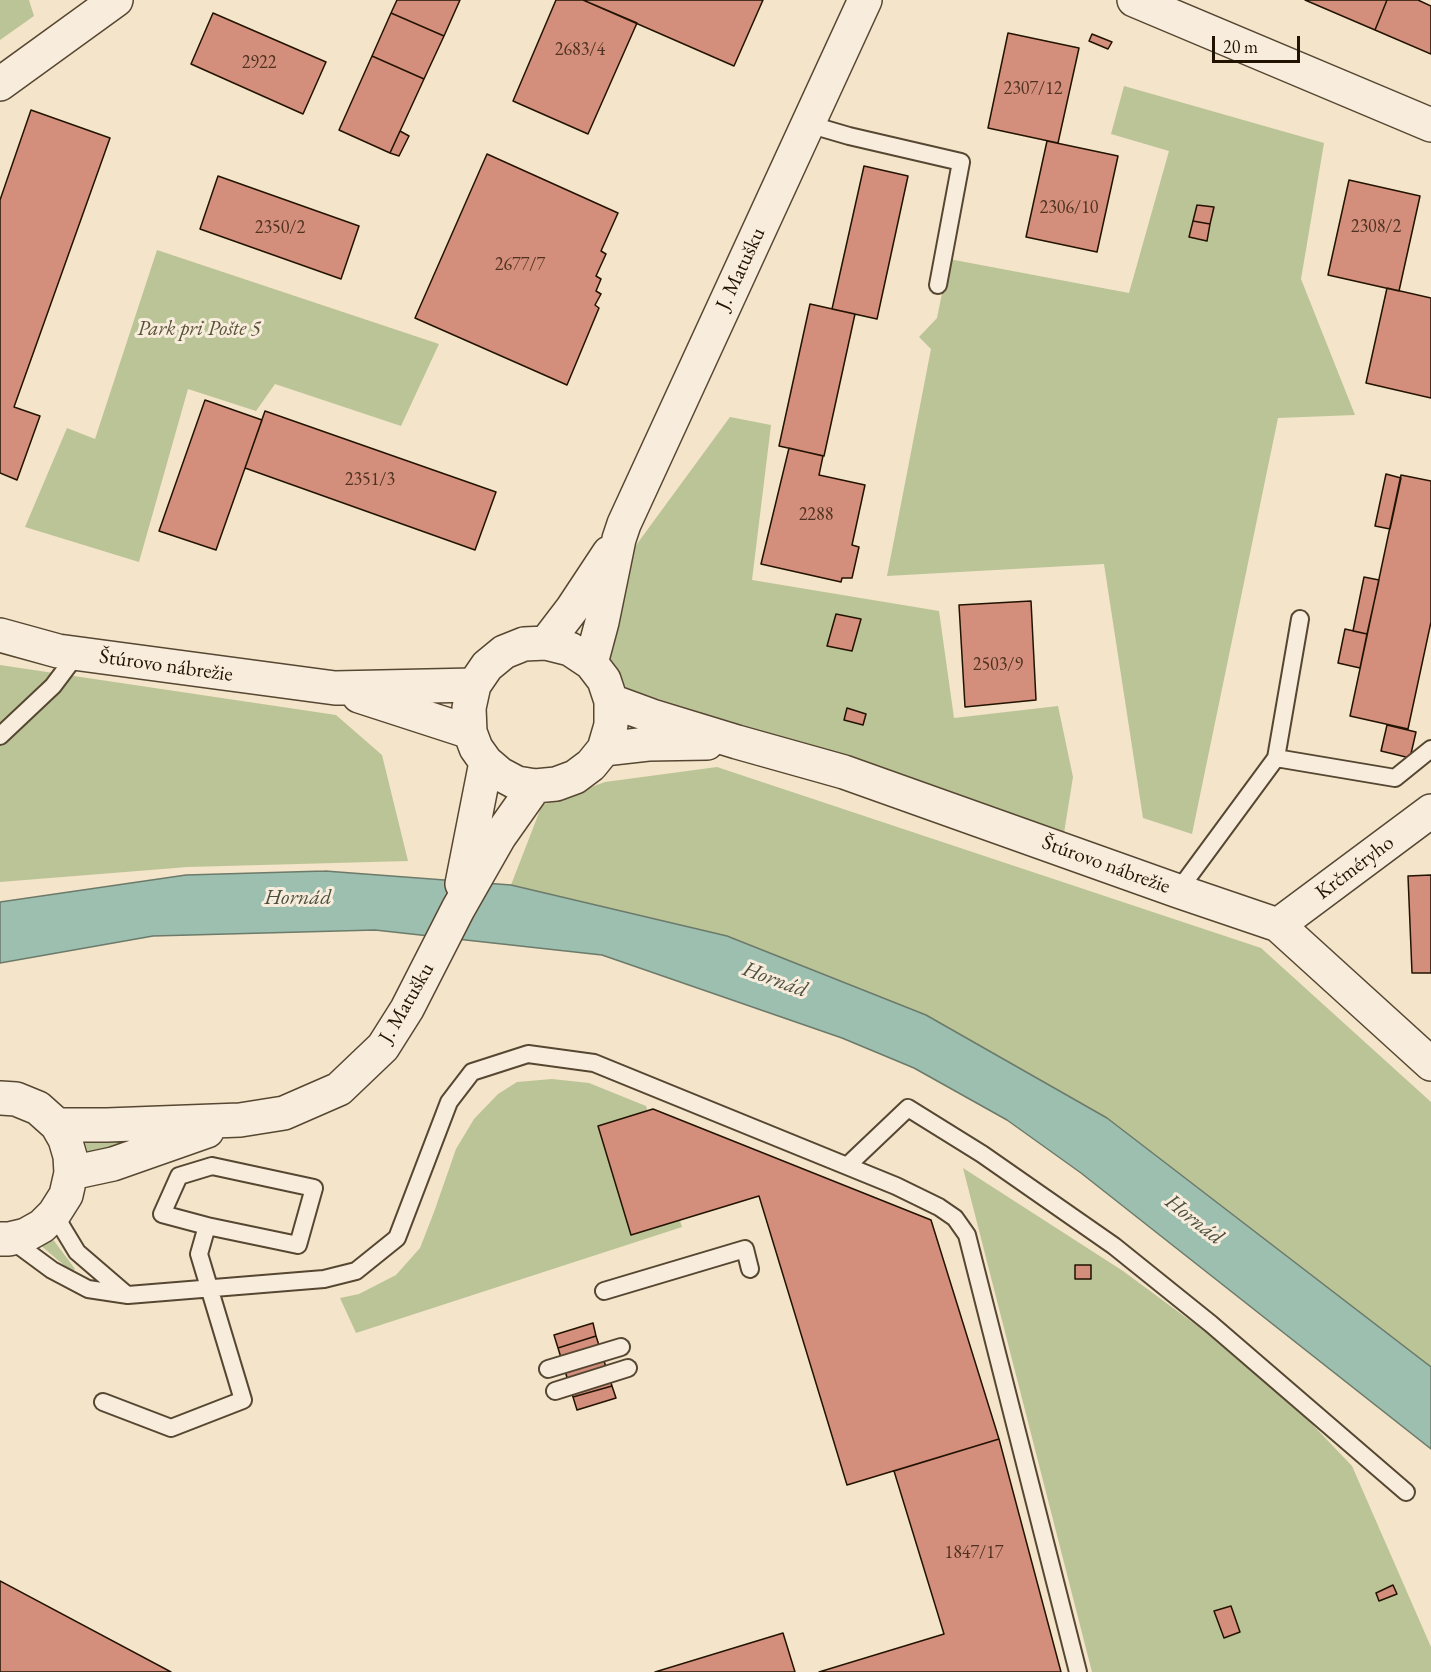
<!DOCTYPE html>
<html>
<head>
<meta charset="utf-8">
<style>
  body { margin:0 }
  #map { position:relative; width:1431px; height:1672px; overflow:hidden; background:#f4e4c9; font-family:"EB Garamond",serif }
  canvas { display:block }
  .scale { position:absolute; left:1212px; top:36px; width:88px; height:27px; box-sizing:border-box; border:3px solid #221300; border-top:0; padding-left:8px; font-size:18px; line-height:21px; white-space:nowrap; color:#221300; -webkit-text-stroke:4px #f8eddc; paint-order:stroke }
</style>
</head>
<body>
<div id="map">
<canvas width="1431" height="1672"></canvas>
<div class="scale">20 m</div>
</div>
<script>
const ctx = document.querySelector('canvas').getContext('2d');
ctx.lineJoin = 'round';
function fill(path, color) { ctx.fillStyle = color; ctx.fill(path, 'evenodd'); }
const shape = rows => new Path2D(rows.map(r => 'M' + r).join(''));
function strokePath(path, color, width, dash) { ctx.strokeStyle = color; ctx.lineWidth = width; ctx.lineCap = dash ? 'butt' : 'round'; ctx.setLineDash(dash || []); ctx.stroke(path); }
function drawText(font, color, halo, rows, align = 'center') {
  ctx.font = font + ' "EB Garamond",serif'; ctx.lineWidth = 6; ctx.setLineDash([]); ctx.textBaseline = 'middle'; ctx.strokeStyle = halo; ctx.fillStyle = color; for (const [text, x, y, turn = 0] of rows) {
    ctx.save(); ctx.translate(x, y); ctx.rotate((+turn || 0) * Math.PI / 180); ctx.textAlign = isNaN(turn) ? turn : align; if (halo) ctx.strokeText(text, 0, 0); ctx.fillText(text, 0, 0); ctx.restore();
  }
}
fill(shape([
  [0,0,29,0,34,16,0,40],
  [1124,86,1324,143,1301,279,1355,415,1278,418,1192,834,1143,818,1104,564,887,576,931,349,919,337,937,318,949,259,1129,293,1169,151,1111,134],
  [157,250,439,344,401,426,275,384,256,411,188,389,139,562,25,527,67,428,95,439],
  [730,417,771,425,752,580,939,611,954,718,1058,706,1073,777,1064,833,732,730,700,712,627,689,602,657,623,563],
  [0,665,336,715,382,755,408,861,188,867,0,882],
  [717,767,1261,948,1431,1102,1431,1367,1107,1118,727,936,511,885,542,805,605,782],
  [552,1079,589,1083,646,1106,682,1227,356,1333,340,1298,359,1294,396,1275,420,1248,434,1212,456,1149,474,1119,498,1094,517,1082],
  [153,1136,88,1153,84,1139],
  [963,1168,1123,1271,1268,1378,1352,1466,1431,1647,1431,1672,1092,1672],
  [52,1238,75,1269,72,1272,39,1244]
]), '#bbc497');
const water = shape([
  [325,871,511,885,727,936,926,1015,1107,1118,1431,1367,1431,1449,1081,1173,1007,1120,914,1068,842,1038,602,955,375,930,153,936,0,963,0,902,186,875,325,871]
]);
fill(water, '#9dbfb0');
strokePath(water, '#6c7a6a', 1.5);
const building = shape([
  [397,0,460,0,444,36,391,13,397,0],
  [556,0,583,0,637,23,588,134,513,101,556,0],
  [583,0,763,0,734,66,583,0],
  [1305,0,1387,0,1375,30,1305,0],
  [1387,0,1418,0,1431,6,1431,54,1375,30,1387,0],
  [213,13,326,62,303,114,191,64,213,13],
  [391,13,444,36,424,79,372,56,391,13],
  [1008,33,1079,48,1058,143,988,128,1008,33],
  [1092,34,1112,42,1108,49,1089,41,1092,34],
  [372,56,424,79,390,153,339,130,372,56],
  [31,110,110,138,14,407,40,416,17,480,0,473,0,200,31,110],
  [400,131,409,136,399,156,390,153,400,131],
  [1047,141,1118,156,1097,252,1026,237,1047,141],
  [487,154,618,213,601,251,606,254,596,276,601,279,596,291,601,294,595,305,599,308,567,385,415,318,487,154],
  [864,166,908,176,877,319,832,309,864,166],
  [218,176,359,226,341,279,200,229,218,176],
  [1349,180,1420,196,1399,291,1328,275,1349,180],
  [1197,205,1214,207,1210,224,1193,221,1197,205],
  [1193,221,1210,224,1207,241,1189,237,1193,221],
  [1387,288,1431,298,1431,398,1366,383,1387,288],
  [810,304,855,314,824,456,779,446,810,304],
  [205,400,262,420,216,550,159,531,205,400],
  [265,411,496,492,475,550,245,468,265,411],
  [789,448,823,456,819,475,865,485,852,545,859,547,852,578,842,578,841,582,761,564,789,448],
  [1386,474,1401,478,1390,529,1375,526,1386,474],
  [1401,475,1431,481,1431,622,1408,729,1350,716,1401,475],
  [1364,577,1379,580,1367,634,1353,631,1364,577],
  [1031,601,1036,700,965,707,959,605,1031,601],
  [836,614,861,619,852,651,827,646,836,614],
  [1345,629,1367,634,1360,668,1338,663,1345,629],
  [847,708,866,714,863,725,844,720,847,708],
  [1387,725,1416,732,1410,758,1381,751,1387,725],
  [1431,875,1431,973,1412,973,1408,876,1431,875],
  [653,1109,931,1220,999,1439,847,1485,759,1196,631,1235,598,1126,653,1109],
  [1075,1265,1091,1265,1091,1279,1075,1279,1075,1265],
  [593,1323,596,1336,558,1348,554,1335,593,1323],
  [596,1336,612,1386,573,1397,558,1348,596,1336],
  [612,1386,616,1398,577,1410,573,1397,612,1386],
  [999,1439,1061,1672,819,1672,944,1634,894,1471,999,1439],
  [0,1581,171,1672,0,1672,0,1581],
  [1393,1585,1397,1594,1379,1601,1376,1593,1393,1585],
  [1231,1606,1240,1632,1224,1638,1214,1611,1231,1606],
  [783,1633,795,1672,655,1672,783,1633]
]);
fill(building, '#d38e7c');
strokePath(building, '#221300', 1.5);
const service = shape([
  [808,124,849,136,961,162,938,285],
  [0,736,53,686,77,654],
  [1276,758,1300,619],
  [1178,891,1276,758,1395,778,1431,749],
  [212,1166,314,1188,298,1245,207,1226,162,1214,179,1176,212,1166],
  [847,1166,908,1108,982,1154,1114,1246,1211,1324,1406,1492],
  [54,1214,77,1252,127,1295],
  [10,1239,52,1270,88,1289,128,1295,324,1279,356,1271,397,1238,449,1102,472,1072,528,1054,594,1063,896,1186,939,1207,955,1218,967,1235,1078,1672],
  [604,1291,745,1249,750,1269],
  [548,1369,621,1347],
  [555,1391,628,1368],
  [103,1402,171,1428,243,1400,199,1254,207,1226]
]);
const minor = shape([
  [1134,0,1431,125],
  [0,84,116,0],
  [0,635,58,651,335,688,474,685],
  [546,643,570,649,591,663,604,680,611,701,611,725,604,749,591,765,575,777,556,784,535,786,517,783,500,774,486,762,476,748,470,732,469,708,474,685,487,666,504,652,524,644,546,643,572,609,609,553],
  [591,663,602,622,619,539,624,524,865,0],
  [359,696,470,732],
  [611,701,652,716,737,742,844,772,1178,891,1278,925,1431,1064],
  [604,749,648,744,707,743],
  [462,884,486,762],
  [1278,925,1431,811],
  [0,1098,16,1099,38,1108,57,1125,65,1139,70,1156,71,1173,66,1195,54,1214,42,1226,26,1235,9,1239,0,1239],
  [57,1125,107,1125,240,1120,284,1113,339,1089,383,1047,407,1009,458,909,499,837,535,786],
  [71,1173,113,1164,207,1131]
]);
strokePath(service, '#564732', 20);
strokePath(minor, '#564732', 36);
strokePath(service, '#f8eddc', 16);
strokePath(minor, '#f8eddc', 33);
drawText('18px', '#4e321f', null, [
  ["2683/4",580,50],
  ["2922",259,63],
  ["2307/12",1033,89],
  ["2306/10",1069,208],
  ["2308/2",1376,227],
  ["2350/2",280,228],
  ["2677/7",520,265],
  ["2351/3",370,480],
  ["2288",816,515],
  ["2503/9",998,665],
  ["1847/17",974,1553]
]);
drawText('21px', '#221300', '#f8eddc', [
  ["J. Matušku",741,269,-65],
  ["Štúrovo nábrežie",166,666,8],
  ["Štúrovo nábrežie",1106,865,20],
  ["Krčméryho",1355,868,-37],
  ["J. Matušku",407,1003,-60]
]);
drawText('italic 21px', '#585135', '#f8eddc', [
  ["Park pri Pošte 5",199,329]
]);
drawText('italic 22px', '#4d4f3e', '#f8eddc', [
  ["Hornád",298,898],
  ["Hornád",775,980,20],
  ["Hornád",1194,1220,38]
]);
</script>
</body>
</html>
